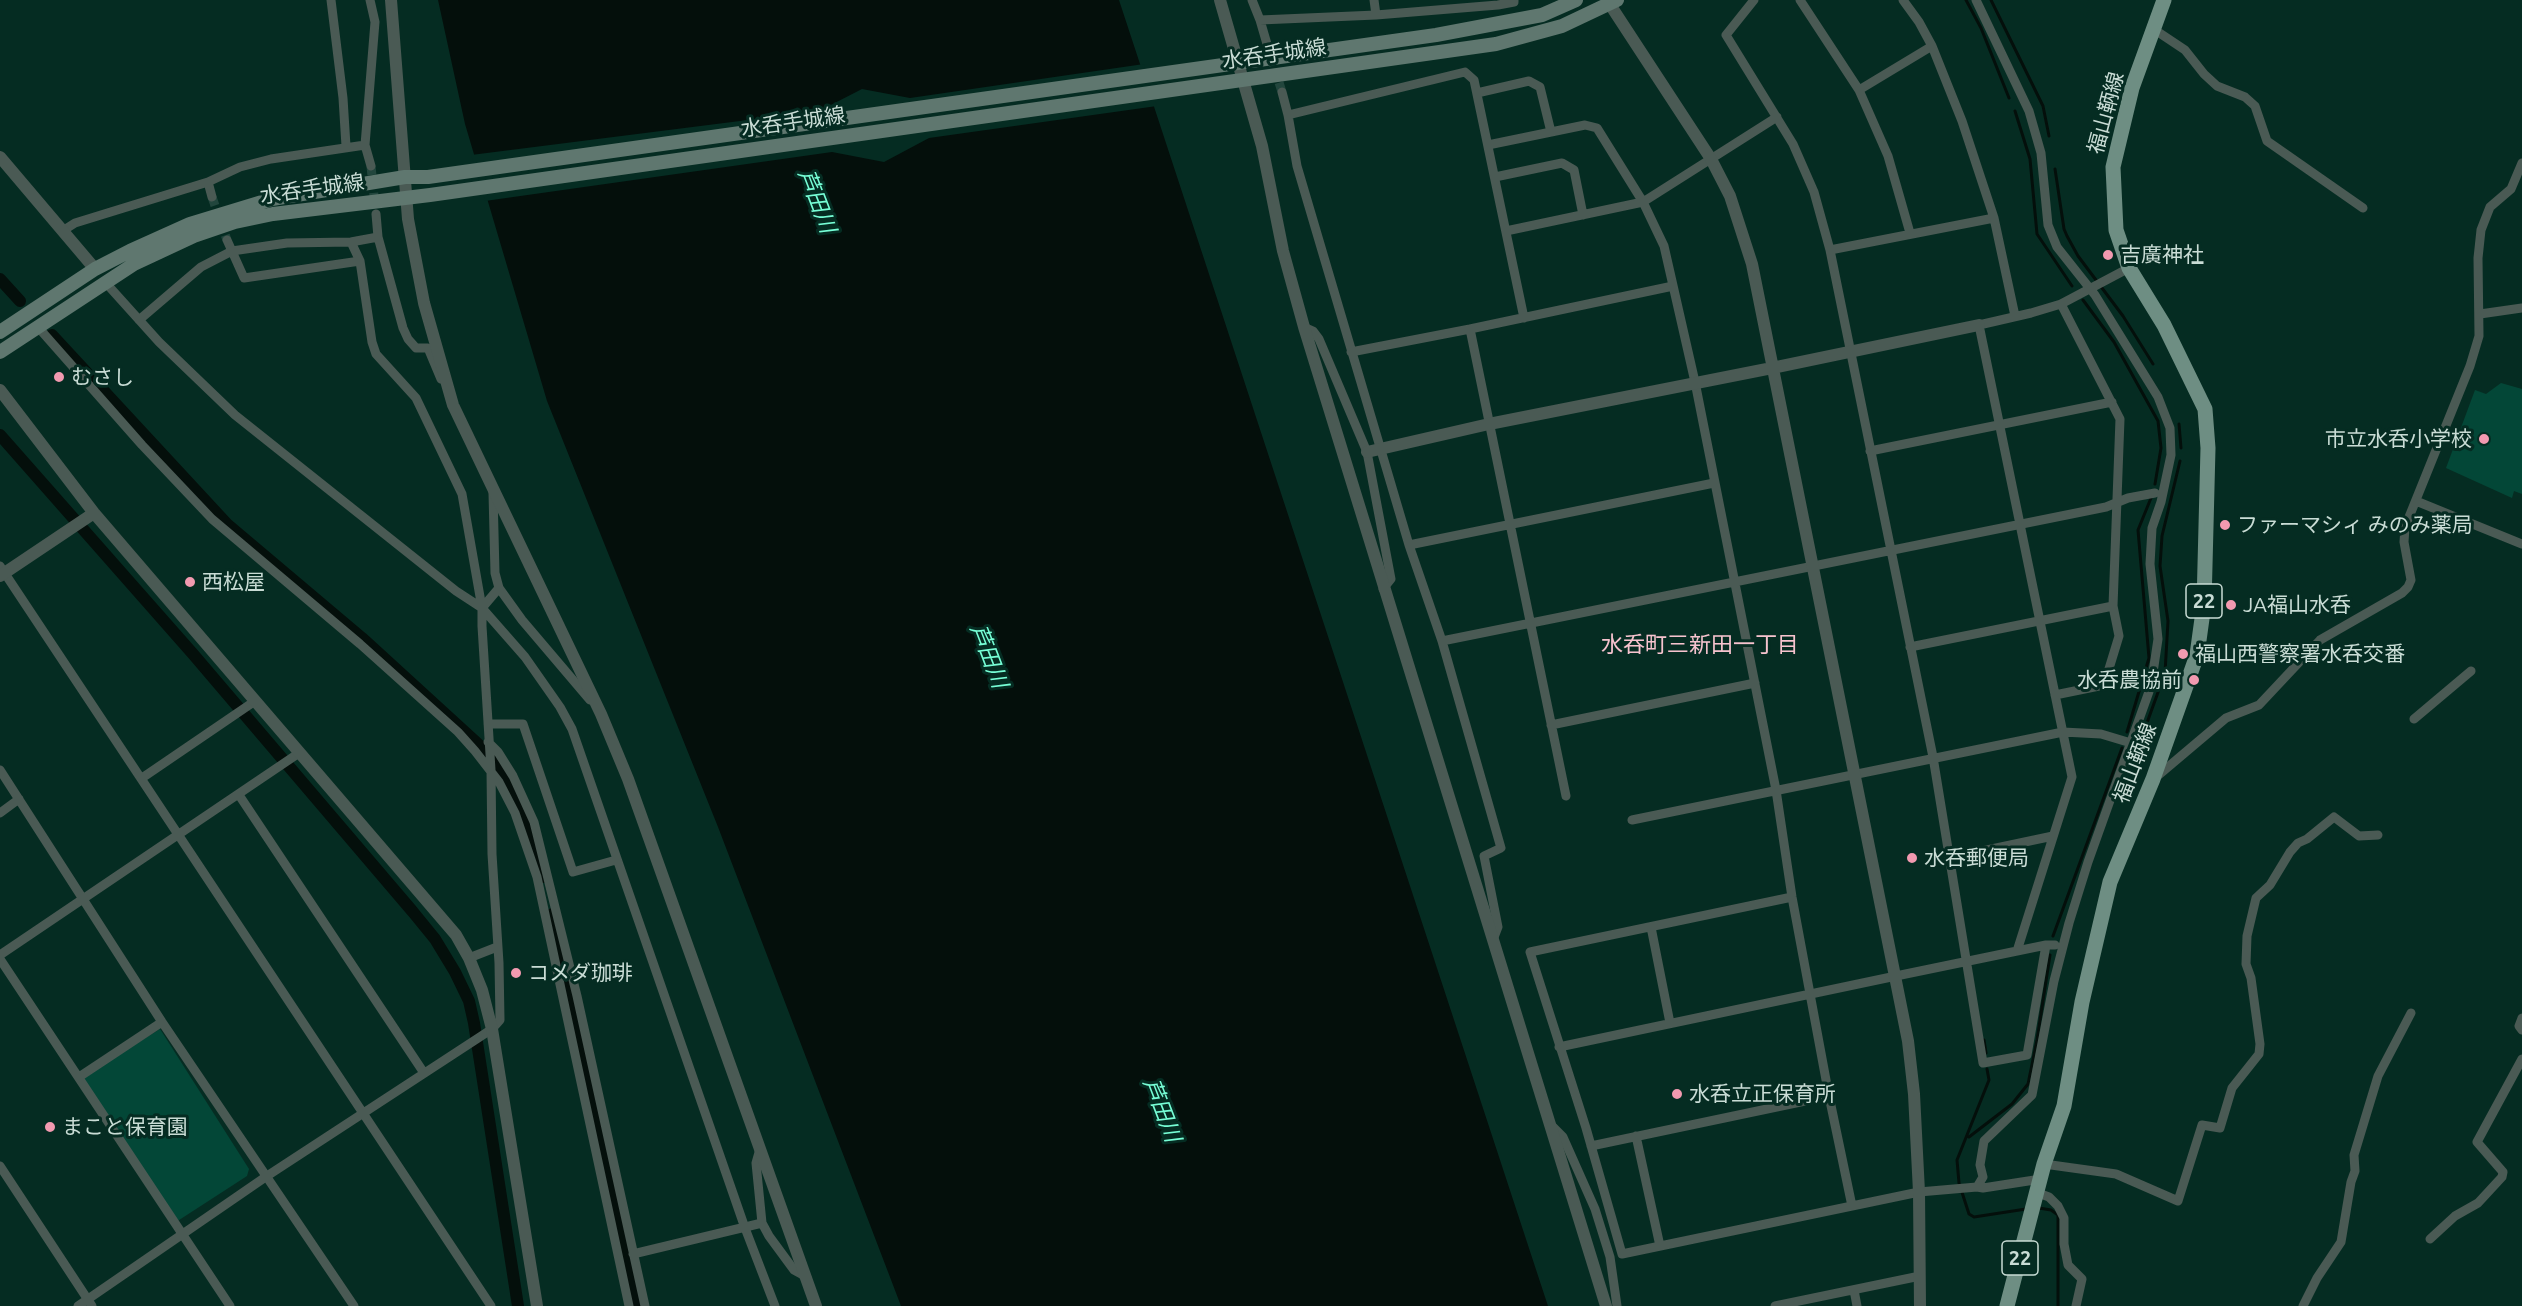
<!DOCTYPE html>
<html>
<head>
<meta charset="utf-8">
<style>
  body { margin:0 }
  canvas { display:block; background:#052c22 }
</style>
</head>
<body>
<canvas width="2522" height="1306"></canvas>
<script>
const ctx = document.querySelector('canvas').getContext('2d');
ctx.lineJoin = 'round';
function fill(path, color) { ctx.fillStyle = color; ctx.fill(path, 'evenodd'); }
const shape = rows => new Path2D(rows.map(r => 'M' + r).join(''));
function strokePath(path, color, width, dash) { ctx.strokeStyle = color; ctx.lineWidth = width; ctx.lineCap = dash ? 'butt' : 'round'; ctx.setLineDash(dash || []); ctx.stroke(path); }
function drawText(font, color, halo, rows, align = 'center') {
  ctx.font = font + ' Ubuntu,"Noto Sans JP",sans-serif'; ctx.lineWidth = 6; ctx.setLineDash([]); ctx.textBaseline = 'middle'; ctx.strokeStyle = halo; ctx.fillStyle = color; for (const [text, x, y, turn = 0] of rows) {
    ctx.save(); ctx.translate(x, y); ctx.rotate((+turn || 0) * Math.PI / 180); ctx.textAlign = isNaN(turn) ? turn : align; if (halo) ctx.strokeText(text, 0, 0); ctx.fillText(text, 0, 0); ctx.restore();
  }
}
fill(shape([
  [2501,383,2522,389,2522,494,2514,491,2512,498,2446,468,2475,390,2486,394],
  [160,1029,249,1169,247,1176,176,1222,81,1078]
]), '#034737');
fill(shape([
  [438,0,1119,0,1548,1306,901,1306,718,827,547,401,465,124]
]), '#040f0b');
fill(shape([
  [1144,64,1157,106,929,138,884,162,832,152,485,201,471,155,819,111,862,89,910,98]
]), '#052c22');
strokePath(shape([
  [1966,0,1981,28,2009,98],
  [1991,0,2043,106,2049,136],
  [2015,111,2030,159,2037,234,2072,286],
  [2055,169,2064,229,2067,236,2078,256,2123,316,2153,364],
  [2083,300,2114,342,2158,421,2161,448,2155,484],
  [2179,424,2181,448],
  [2127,732,2149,658,2138,530,2151,498],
  [2131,767,2165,673,2168,621,2160,566,2162,536,2180,461],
  [2053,936,2122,748],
  [1984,1040,1986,1053],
  [1987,1069,1989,1080,1957,1160,1959,1183,1969,1214,1974,1217,2026,1209],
  [1969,1137,2012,1104,2028,1084,2037,1040,2050,955],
  [2039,1208,2051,1210,2058,1215,2058,1306]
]), '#040f0b', 3);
strokePath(shape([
  [0,279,20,301],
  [52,335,227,524,362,638,490,755,508,780,529,826,543,877],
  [0,435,193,654,413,912,435,939,455,972,469,1001,474,1023,518,1306],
  [552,914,638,1306]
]), '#040f0b', 12);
strokePath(shape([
  [1267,44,1282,92],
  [371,166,375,206],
  [212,197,227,240]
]), '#22463d', 9, [9, 4.5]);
strokePath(shape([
  [331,0,343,98,346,146],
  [370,0,375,22,365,145,371,166],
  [1252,0,1260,20,1376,15,1498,5,1514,2,1514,0],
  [1374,0,1376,15],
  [1754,0,1726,35,1793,144,1814,192,1830,250,1933,757,1983,1063,2027,1055,2046,945],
  [1800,0,1859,90],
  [1903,0,1919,22,1932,46],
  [1976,0,2029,111,2041,153,2048,225,2057,247,2095,295,2158,397,2170,428,2171,455,2161,502,2152,528,2150,564,2158,639,2151,686,2088,862,2069,923,2054,981,2032,1095,1984,1141,1980,1165,1983,1177,1977,1187],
  [1260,20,1267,44],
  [2155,30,2185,50,2204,74,2217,86,2245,97,2255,106,2267,141,2363,208],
  [1282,92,1288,115,1297,166,1409,545,1442,641,1501,848,1484,856,1498,927,1493,940],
  [1477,93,1529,81,1540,87,1551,132],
  [1288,115,1465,72,1474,80,1524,318],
  [1488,145,1585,125,1597,128,1643,202,1664,246,1695,382,1776,790,1792,897,1829,1096,1591,1146],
  [1495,177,1562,163,1574,170,1583,215],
  [208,182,212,197],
  [376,214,378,237,403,328,408,339,416,348,428,348,441,379],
  [64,230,75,223,208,182,240,167,271,159,365,145],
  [1506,231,1643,202,1777,117],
  [1910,233,1888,156,1859,90,1932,46,1962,121,1994,218,2015,316],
  [227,240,244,278,360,261],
  [351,242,360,261,372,342,376,354,416,398,462,494,482,608],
  [1830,250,1994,218],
  [105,282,159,342,235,415,456,591,482,608,525,657,560,707,572,729,745,1228,775,1306],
  [2480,314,2522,308],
  [139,320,201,267,232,251,287,243,351,242,378,237],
  [37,326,142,445,212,519,360,644,458,732,475,751,499,782,515,813,537,877,629,1306],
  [1304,327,1313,331,1319,339,1367,452,1391,579,1383,589],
  [1470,329,1566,796],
  [1351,352,1470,329,1673,286],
  [1870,451,2112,402],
  [2416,501,2522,544],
  [1409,545,1714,483],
  [0,566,491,1306],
  [499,588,522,620,590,700],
  [1442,641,2106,507,2128,498,2155,493],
  [1910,647,2113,606],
  [2055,695,2104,685,2119,636,2113,606,2120,419,2061,304],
  [2414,719,2471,671],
  [488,724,523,724,573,872,616,860],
  [1551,725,1755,683],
  [488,742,498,752,513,776,534,822,577,996,645,1306],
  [0,770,162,1022,354,1306],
  [142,778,255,701],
  [2155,778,2226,718,2259,705,2320,640,2402,593,2408,587,2411,580,2404,542,2405,527,2470,366,2479,336,2478,258,2481,230,2490,207,2511,189,2522,163],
  [239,795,424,1073],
  [0,813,19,799],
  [1632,820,2063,732,2101,734,2131,743],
  [1949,858,2053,836],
  [1792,897,1530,952,1586,1128,1622,1254,1919,1192,1977,1187,1983,1188,2041,1179],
  [1651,927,1670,1023],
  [2017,951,2072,777,1979,325,2031,313,2061,304,2129,268],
  [0,955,299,753],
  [469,958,497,947],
  [0,959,230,1306],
  [2522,1018,2519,1026,2522,1030],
  [1559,1047,1896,976,2046,945,2055,945],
  [79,1077,162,1022],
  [1829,1096,1852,1206],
  [1551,1125,1563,1137,1595,1209,1610,1257,1617,1306],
  [1636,1136,1660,1246],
  [760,1149,756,1163,762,1223,769,1236,794,1270,805,1276],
  [2044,1164,2116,1174,2178,1201,2202,1125,2220,1128,2232,1088,2259,1054,2260,1044,2251,978,2246,964,2247,936,2256,898,2270,885,2290,852,2298,843,2307,839,2334,817,2359,836,2378,835],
  [0,1166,92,1306],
  [2038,1193,2049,1197,2058,1206,2064,1218,2064,1244,2068,1265,2082,1279,2076,1306],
  [2430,1239,2455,1216,2478,1203,2502,1177,2503,1172,2477,1142,2522,1059],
  [633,1254,762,1223],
  [1854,1290,1857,1306],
  [78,1306,267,1176,492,1029,500,1020,499,963,492,854,491,770,482,626,482,608,499,588,495,573,493,493],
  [1775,1306,1920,1276],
  [2303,1306,2317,1278,2341,1242,2351,1182,2355,1171,2354,1155,2378,1076,2411,1013]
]), '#4a5a54', 9);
strokePath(shape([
  [391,0,408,219,424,303,453,405,601,714,628,779,816,1306],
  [1220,0,1262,146,1283,251,1304,327,1606,1306],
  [1607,0,1711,159,1730,196,1752,264,1908,1041,1914,1094,1919,1192,1920,1306],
  [0,157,95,269],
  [0,390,94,513,456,935,469,958,482,990,492,1029,537,1306],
  [1367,452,1489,424,1772,368,1979,325],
  [0,576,94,513]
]), '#4a5a54', 12);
strokePath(shape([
  [0,332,95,269,130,251,190,224,272,199,405,177,428,177,1436,35,1542,15,1576,0],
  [0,352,134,264,194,236,235,222,273,214,430,195,1496,44,1562,26,1617,0]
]), '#5f776f', 14);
strokePath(shape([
  [2007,1306,2044,1164,2064,1106,2082,1002,2110,882,2153,779,2197,655,2204,604,2208,448,2205,409,2164,325,2129,268,2116,230,2113,167,2132,88,2164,0]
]), '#6e8e83', 15);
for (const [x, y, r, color] of [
  [2108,255,6,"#f29ab0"],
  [59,377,6,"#f29ab0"],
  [2484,439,6,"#f29ab0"],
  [2225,525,6,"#f29ab0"],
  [190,582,6,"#f29ab0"],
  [2231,605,6,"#f29ab0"],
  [2183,654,6,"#f29ab0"],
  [2194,680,6,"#f29ab0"],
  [1912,858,6,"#f29ab0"],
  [516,973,6,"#f29ab0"],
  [1677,1094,6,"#f29ab0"],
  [50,1127,6,"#f29ab0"]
]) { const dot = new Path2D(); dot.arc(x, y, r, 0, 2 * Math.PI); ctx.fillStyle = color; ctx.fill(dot); strokePath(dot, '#052c22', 2); }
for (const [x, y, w] of [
  [2204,601,36],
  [2020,1258,36]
]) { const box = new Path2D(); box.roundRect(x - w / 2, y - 17, w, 34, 4.5); ctx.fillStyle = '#052c22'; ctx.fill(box); strokePath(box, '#c9dcd5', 1.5); }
drawText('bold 20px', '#c9dcd5', null, [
  ["22",2204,601],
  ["22",2020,1258]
]);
drawText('21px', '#c9dcd5', '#052c22', [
  ["水呑手城線",1274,54,-8],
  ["福山鞆線",2106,113,-75],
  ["水呑手城線",793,122,-8],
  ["水呑手城線",312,189,-8],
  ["福山鞆線",2135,763,-69]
]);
drawText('21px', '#c9dcd5', '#052c22', [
  ["吉廣神社",2120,255],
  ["むさし",71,377],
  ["市立水呑小学校",2472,439,"right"],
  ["ファーマシィ みのみ薬局",2237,525],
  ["西松屋",202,582],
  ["JA福山水呑",2243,605],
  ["福山西警察署水呑交番",2195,654],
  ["水呑農協前",2182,680,"right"],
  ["水呑郵便局",1924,858],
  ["コメダ珈琲",528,973],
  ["水呑立正保育所",1689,1094],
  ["まこと保育園",62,1127]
], 'left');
drawText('italic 22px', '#77fed6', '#052c22', [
  ["芦田川",817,201,69],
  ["芦田川",989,656,69],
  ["芦田川",1162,1110,69]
]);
drawText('22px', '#f6c3ce', '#052c22', [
  ["水呑町三新田一丁目",1700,645]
]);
</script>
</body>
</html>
